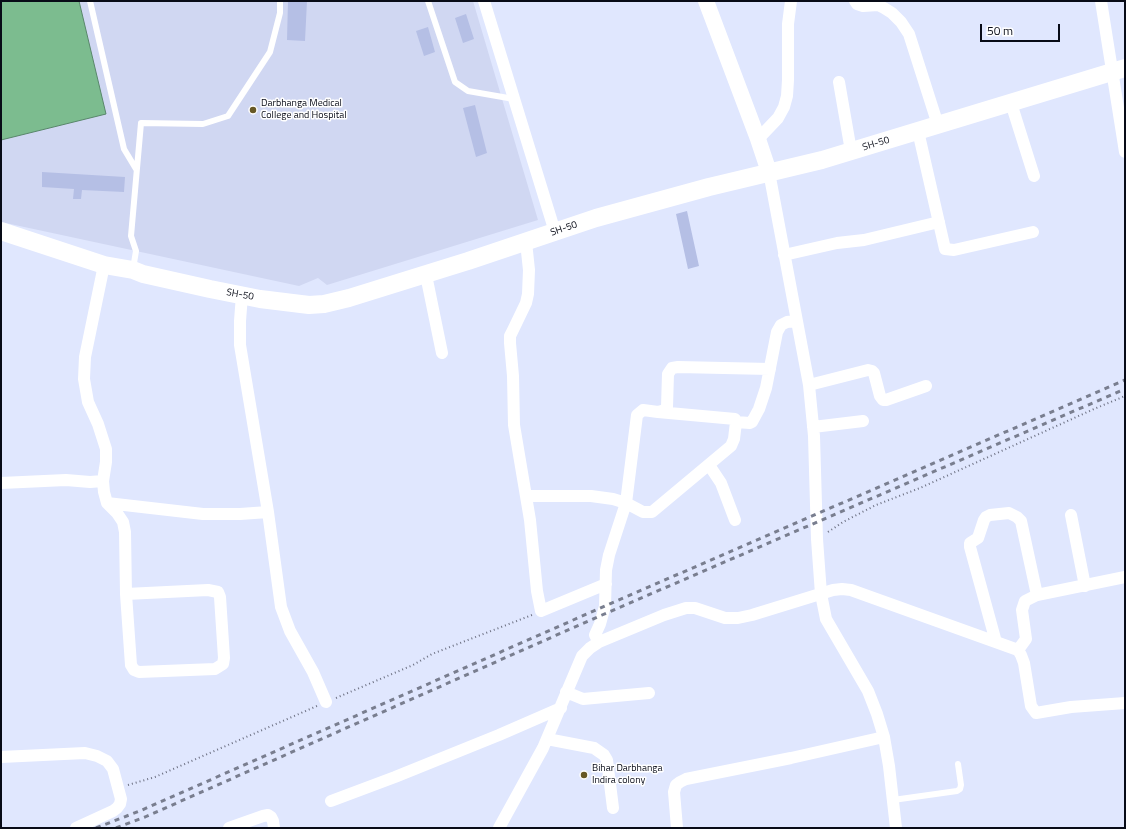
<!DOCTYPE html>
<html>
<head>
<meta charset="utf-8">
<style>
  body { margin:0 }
  #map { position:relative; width:1126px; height:829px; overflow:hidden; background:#e0e7fe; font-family:"Titillium Web",sans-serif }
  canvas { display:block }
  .frame { position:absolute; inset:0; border:2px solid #080b17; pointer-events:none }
  .scale { position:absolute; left:980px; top:24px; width:80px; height:18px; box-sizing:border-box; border:2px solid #080b17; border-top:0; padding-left:5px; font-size:12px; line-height:14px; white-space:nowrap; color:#080b17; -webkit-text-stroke:3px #fff; paint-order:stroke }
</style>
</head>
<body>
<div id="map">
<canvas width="1126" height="829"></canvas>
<div class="frame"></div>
<div class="scale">50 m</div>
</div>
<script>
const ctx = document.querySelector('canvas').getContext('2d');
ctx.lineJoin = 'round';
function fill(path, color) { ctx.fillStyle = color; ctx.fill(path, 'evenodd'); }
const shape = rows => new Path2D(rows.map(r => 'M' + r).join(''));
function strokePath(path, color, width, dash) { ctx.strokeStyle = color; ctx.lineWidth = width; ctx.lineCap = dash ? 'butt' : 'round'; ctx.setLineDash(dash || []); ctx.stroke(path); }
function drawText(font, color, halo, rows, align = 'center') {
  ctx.font = font + ' "Titillium Web",sans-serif'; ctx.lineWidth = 3; ctx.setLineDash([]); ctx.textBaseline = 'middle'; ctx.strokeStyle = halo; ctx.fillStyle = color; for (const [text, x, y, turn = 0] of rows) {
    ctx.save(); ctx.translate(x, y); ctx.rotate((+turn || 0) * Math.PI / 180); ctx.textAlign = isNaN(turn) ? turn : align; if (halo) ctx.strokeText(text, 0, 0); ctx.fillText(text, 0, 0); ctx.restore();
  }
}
fill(shape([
  [1,1,473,1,538,220,327,285,318,278,299,286,1,222]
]), '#d0d7f2');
const water = shape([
  [1,1,79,1,106,114,1,140,1,1]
]);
fill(water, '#7cbc8f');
strokePath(water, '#59876b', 1);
fill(shape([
  [288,1,307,1,305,41,287,40],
  [466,14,474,39,463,43,455,18],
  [428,27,435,52,424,56,416,31],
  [475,105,487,153,476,157,463,108],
  [42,172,125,177,124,192,82,190,81,199,73,199,74,189,42,187],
  [687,211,699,266,688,269,676,214]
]), '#b5bfe5');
strokePath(shape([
  [828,532,843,522,876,505,920,488,1094,409,1125,396],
  [336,698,413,665,432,654,532,615],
  [128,785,155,777,317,706]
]), '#6d7183', 2, [1, 3]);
strokePath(shape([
  [90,1,124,149,136,169],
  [428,1,455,82,468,91,514,99],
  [133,269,136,251,131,236,141,123,203,124,228,116,270,52,280,13,280,1],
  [893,800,957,791,960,789,961,785,958,764]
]), '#fff', 6);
strokePath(shape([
  [484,1,555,232],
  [855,1,857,4,863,6,878,5,884,8,892,13,901,22,909,34,938,125],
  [1101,1,1125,152],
  [839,82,851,151],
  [1011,103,1034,176],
  [918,131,945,249,954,250,1033,232],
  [758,139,778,118,784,107,787,96,788,80,788,24,791,1],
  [769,172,809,385,814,436,817,539,821,594,826,619,868,691,877,714,884,737,889,766,896,828],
  [526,242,529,270,528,294,526,303,513,330,510,336,510,343,513,376,514,425,530,520,537,591,541,611,606,584],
  [784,255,837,243,864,240,939,222],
  [104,265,85,357,84,379,88,402,98,424,106,449,106,462,103,481,104,492,107,503,117,513,123,522,125,532,126,594,131,665,134,670,139,672,215,669,223,664,224,658,220,597,218,592,208,590,126,594],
  [426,275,442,353],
  [809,385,868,370,872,371,874,373,880,396,883,400,886,400,926,386],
  [658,412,735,419],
  [813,427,863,421],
  [709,465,721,483,735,520],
  [1,483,66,480,90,482,103,481],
  [527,496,591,496,613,499,626,503,637,415,643,410,658,412,665,410,667,407,668,374,672,368,678,367,770,369],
  [107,503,203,514,240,514,268,512,240,345,240,321,242,295],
  [268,512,281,607,290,631,313,672,326,702],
  [1071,515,1085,586],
  [599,642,595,635,600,624,605,606,606,570,609,555,626,503,643,512,652,512,731,446,734,439,736,422,750,423,752,422,759,409,766,388,777,332,781,325,787,322,796,321],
  [996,642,970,547,970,543,978,538,984,520,986,517,990,515,1009,513,1017,517,1021,521,1037,595],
  [1018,650,1026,639,1022,610,1025,601,1037,595,1125,577],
  [566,692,583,699,649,693],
  [547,739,594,748,604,755,607,760,613,808],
  [1,757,85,753,97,756,107,761,113,769,121,799,120,804,117,808,113,811,76,828],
  [331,801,395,777,499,735,561,708],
  [229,828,263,816,268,815,271,817,273,821,274,828],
  [499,828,543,748,582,656,590,648,599,642,664,615,686,608,695,608,725,618,738,618,752,615,833,590,842,589,851,590,1018,650,1021,655,1024,663,1031,706,1036,713,1071,707,1125,703],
  [677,828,674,792,676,785,680,782,686,779,791,758,884,737]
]), '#fff', 12);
strokePath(shape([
  [706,1,758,139,769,172]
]), '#fff', 16);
strokePath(shape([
  [1,231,104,265,133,270,143,274,210,289,260,299,309,305,324,304,349,298,468,261,596,218,709,187,822,160,1125,68]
]), '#fff', 18);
strokePath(shape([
  [96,828,142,810,605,606,1125,380],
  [116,828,145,817,602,615,1125,389]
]), '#797e8f', 3, [5, 5]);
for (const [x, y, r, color] of [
  [253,110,4,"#675825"],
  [584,775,4,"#675825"]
]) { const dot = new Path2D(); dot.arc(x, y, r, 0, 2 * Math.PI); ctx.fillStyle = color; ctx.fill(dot); strokePath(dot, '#fff', 1.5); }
drawText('10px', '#080b17', '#fff', [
  ["Darbhanga Medical",261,104],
  ["College and Hospital",261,116],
  ["Bihar Darbhanga",592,769],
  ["Indira colony",592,781]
], 'left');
drawText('10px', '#080b17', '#fff', [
  ["SH-50",876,144,-17],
  ["SH-50",564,229,-19],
  ["SH-50",240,295,10]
]);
</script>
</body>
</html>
